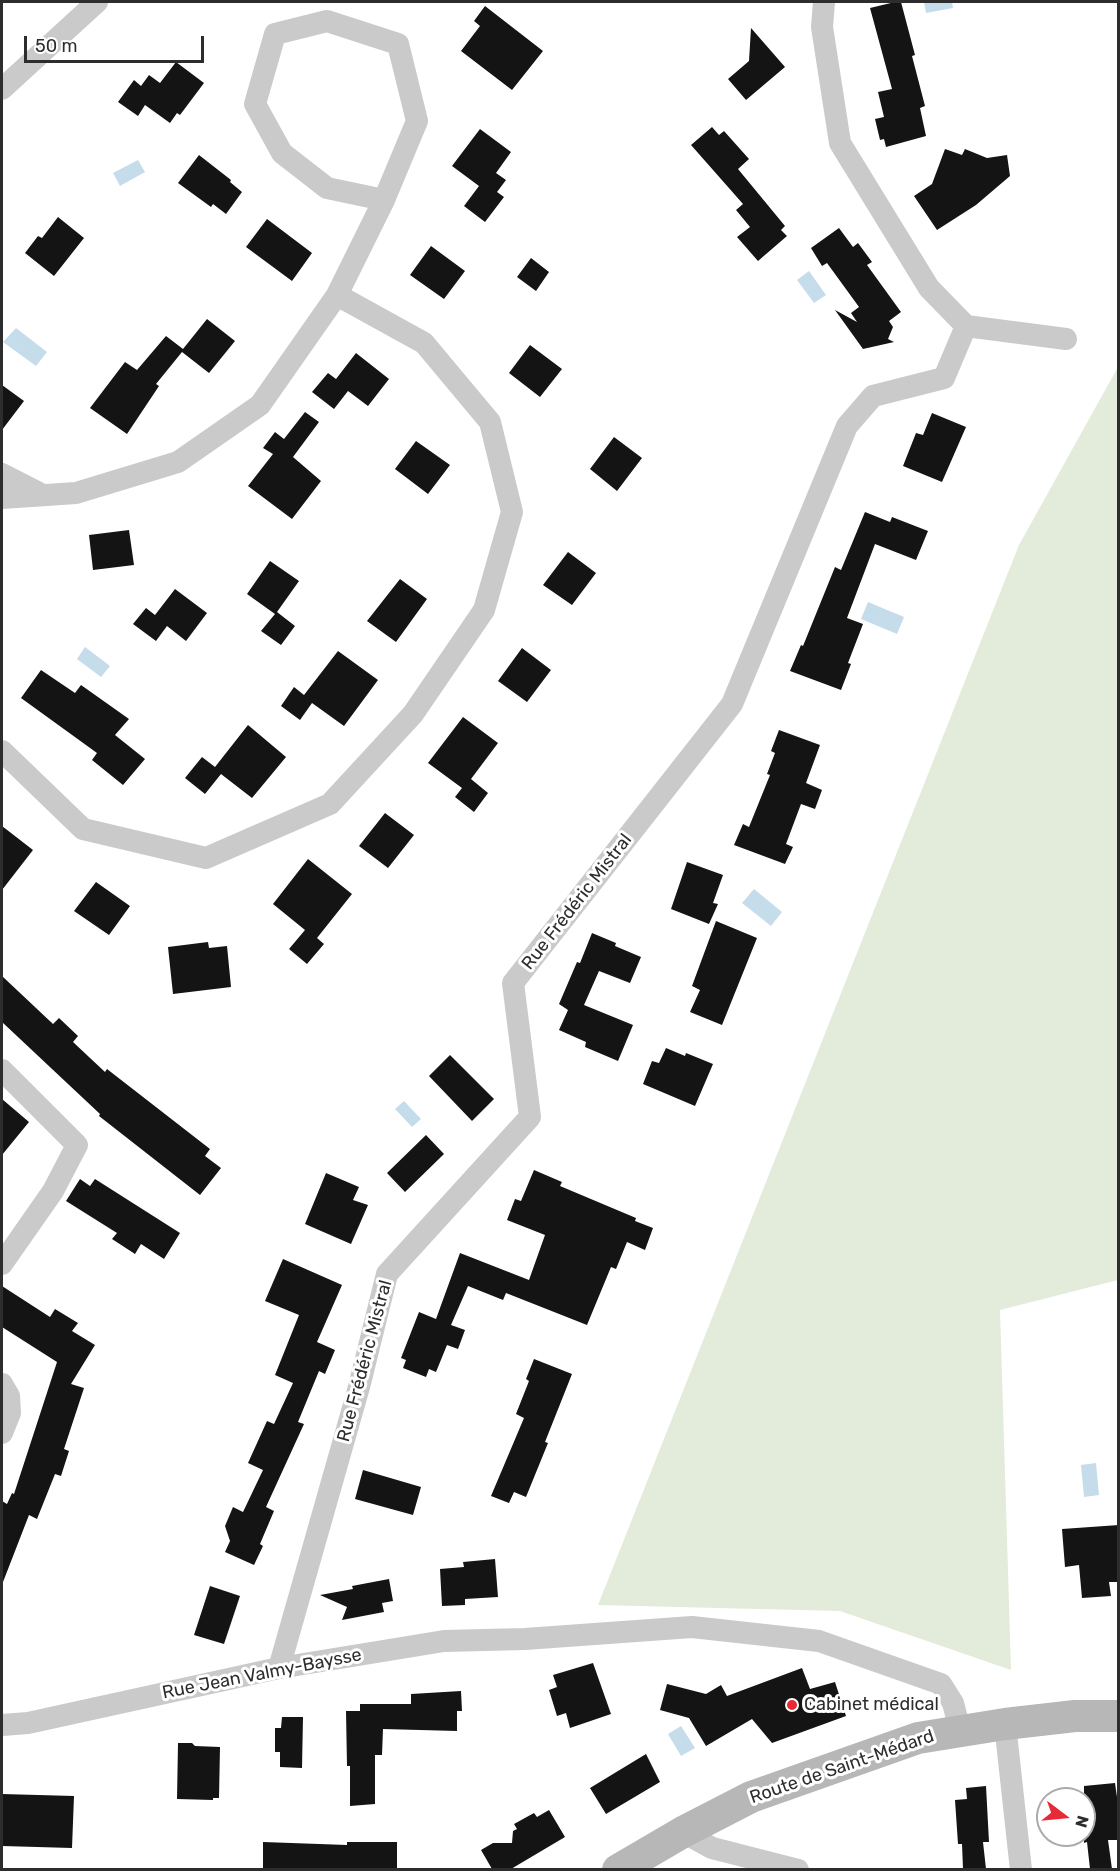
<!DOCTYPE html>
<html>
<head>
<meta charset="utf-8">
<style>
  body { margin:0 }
  #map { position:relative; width:1120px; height:1871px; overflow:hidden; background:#fff; font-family:Rubik,sans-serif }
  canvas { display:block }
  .frame { position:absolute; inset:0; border:3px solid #2d2d2d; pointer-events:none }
  .north { position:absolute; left:1036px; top:1787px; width:60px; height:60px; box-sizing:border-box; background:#fff; border:2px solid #ababab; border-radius:50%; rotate:106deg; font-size:16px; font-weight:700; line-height:24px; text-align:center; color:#2d2d2d }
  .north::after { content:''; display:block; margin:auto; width:21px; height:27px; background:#e82a37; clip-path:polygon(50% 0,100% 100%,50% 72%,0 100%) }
  .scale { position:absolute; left:24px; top:36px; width:180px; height:27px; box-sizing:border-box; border:3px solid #2d2d2d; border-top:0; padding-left:8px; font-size:18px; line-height:21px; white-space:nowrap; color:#2d2d2d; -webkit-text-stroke:4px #fff; paint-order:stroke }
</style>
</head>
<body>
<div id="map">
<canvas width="1120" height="1871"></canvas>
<div class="frame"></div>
<div class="north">N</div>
<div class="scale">50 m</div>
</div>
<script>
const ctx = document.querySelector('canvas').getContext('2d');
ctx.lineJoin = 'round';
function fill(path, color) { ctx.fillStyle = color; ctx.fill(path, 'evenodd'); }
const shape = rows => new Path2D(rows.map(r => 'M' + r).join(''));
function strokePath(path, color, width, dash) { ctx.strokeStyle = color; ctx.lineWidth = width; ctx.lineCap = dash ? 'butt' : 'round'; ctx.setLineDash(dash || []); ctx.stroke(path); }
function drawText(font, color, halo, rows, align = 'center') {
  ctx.font = font + ' Rubik,sans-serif'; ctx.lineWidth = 6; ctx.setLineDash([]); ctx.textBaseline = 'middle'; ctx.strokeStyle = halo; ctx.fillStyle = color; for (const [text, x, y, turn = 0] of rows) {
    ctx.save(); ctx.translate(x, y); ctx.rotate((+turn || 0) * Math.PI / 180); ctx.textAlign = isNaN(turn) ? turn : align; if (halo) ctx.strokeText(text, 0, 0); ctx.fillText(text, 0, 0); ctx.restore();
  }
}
fill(shape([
  [1118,367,1118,1280,1000,1310,1011,1670,840,1611,598,1605,1019,545]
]), '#e3ebda');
fill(shape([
  [924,2,952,2,953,8,926,13],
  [138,160,145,172,120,186,113,173],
  [809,271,826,295,814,303,797,280],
  [16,328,47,352,36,366,3,342],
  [868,602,904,617,897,634,861,619],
  [85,647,110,666,101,677,77,659],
  [754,889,782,912,771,926,742,903],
  [404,1101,421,1119,412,1127,395,1109],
  [1096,1463,1099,1495,1084,1497,1081,1465],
  [681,1726,695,1748,681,1756,668,1734]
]), '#c5dceb');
fill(shape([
  [895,2,901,2,915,55,912,56,925,106,920,108,926,136,886,147,884,139,880,140,875,119,884,117,878,92,892,89,870,8],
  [485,6,543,51,512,90,461,51,480,26,474,21],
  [751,28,785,67,746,100,728,79,749,61],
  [176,62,204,83,180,115,177,113,170,123,145,105,138,116,118,102,134,80,141,86,149,75,160,83],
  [712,127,719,135,724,131,749,159,738,169,785,226,781,230,787,236,758,261,737,237,750,227,736,210,743,204,691,145],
  [480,129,511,152,496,173,506,180,497,192,504,197,485,222,464,206,479,186,452,166],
  [945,149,962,155,965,149,987,158,1007,155,1010,176,976,205,937,230,914,196,932,184],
  [199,155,231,180,230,182,242,192,226,214,213,204,211,207,178,183],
  [58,217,84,238,54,276,25,253,38,236,42,238],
  [267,219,312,253,292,281,246,247],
  [839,228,853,247,858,243,872,262,867,265,901,312,889,321,893,327,888,339,894,342,863,349,835,310,857,322,851,313,859,307,827,263,822,266,811,248],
  [431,246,465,271,444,299,410,275],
  [531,258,549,272,536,291,517,277],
  [207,319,235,341,209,373,182,352,156,384,159,386,127,434,90,408,125,362,137,370,166,336,183,349],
  [530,345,562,369,540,397,509,373],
  [356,353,389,379,368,406,348,391,334,409,312,392,328,373,336,379],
  [2,385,24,401,2,430],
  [305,412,319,422,293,457,321,481,292,519,248,486,273,454,263,448,275,432,284,439],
  [932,413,966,427,942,482,903,466,916,433,923,435],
  [614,437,642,458,617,491,590,469],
  [416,441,450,465,428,494,395,469],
  [865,512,890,522,892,517,928,531,916,560,875,544,847,618,863,624,848,663,851,664,841,690,790,671,801,645,803,646,835,567,841,570],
  [129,530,134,565,93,570,89,535],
  [568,552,596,573,572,605,543,585],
  [270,561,299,581,277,612,295,626,281,645,261,631,275,614,247,594],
  [400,579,427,599,396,642,367,621],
  [175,589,207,613,186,641,167,626,156,641,133,624,146,608,155,615],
  [522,648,551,670,527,702,498,681],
  [338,651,378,680,344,726,312,703,300,720,281,706,294,687,304,695],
  [41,670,75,693,81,685,129,719,115,735,145,759,123,785,92,760,97,753,21,698],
  [463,717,498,743,471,779,488,793,474,812,455,797,462,788,428,763],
  [248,725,286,757,252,798,221,774,205,794,185,778,202,757,215,767],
  [779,730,820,745,806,783,822,790,815,809,801,804,786,844,793,847,785,864,734,845,743,824,749,827,770,775,767,774,775,753,771,751],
  [385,813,414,835,388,868,359,846],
  [2,826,33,850,2,890],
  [308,859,352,894,317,938,324,944,307,964,289,949,305,930,273,904],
  [687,862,723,875,713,903,718,904,709,924,671,909],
  [96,882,130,906,109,935,74,911],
  [716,921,757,938,722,1025,690,1012,700,990,692,986],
  [592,933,616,943,615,946,641,957,630,983,599,971,584,1005,633,1025,618,1061,585,1047,586,1042,559,1030,568,1010,559,1004,577,962,580,963],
  [208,942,209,948,227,946,231,987,173,994,168,947],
  [2,976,53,1024,59,1018,78,1036,73,1042,105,1072,107,1069,210,1149,205,1156,221,1168,200,1195,99,1116,100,1114,2,1022],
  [666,1048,685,1056,686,1053,713,1064,695,1106,643,1084,652,1061,659,1063],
  [450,1055,494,1099,472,1121,429,1076],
  [2,1099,29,1122,2,1155],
  [426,1135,444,1154,405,1192,387,1173],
  [534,1170,562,1182,560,1186,636,1218,635,1221,653,1228,645,1250,627,1242,616,1269,611,1267,587,1325,506,1293,503,1300,468,1286,451,1325,465,1330,458,1349,447,1345,436,1372,429,1369,426,1377,403,1368,406,1360,401,1358,419,1312,436,1319,460,1253,529,1280,545,1235,507,1220,515,1199,521,1201],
  [326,1173,359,1187,353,1200,368,1205,351,1244,305,1224],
  [80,1179,90,1186,95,1179,180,1233,164,1259,141,1244,135,1254,112,1239,117,1233,66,1201],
  [283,1259,342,1285,317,1342,335,1350,325,1374,319,1371,298,1422,304,1424,266,1507,274,1511,260,1544,263,1546,254,1565,225,1552,230,1541,225,1526,233,1507,243,1512,263,1470,248,1463,267,1421,274,1424,293,1383,275,1375,299,1315,265,1301],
  [2,1286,50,1317,55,1309,78,1323,72,1331,95,1345,71,1384,84,1388,64,1449,69,1451,61,1476,55,1474,37,1519,29,1515,3,1582,2,1501,7,1504,12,1493,14,1494,57,1362,2,1327],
  [534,1359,572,1374,545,1442,548,1443,526,1497,514,1492,509,1503,491,1496,524,1418,516,1414,529,1381,526,1379],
  [363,1470,421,1487,413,1515,355,1499],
  [1119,1525,1119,1582,1109,1582,1111,1596,1082,1598,1079,1565,1065,1567,1062,1529],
  [495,1559,498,1597,465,1599,465,1605,442,1606,440,1569,464,1567,463,1562],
  [389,1579,393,1601,382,1603,384,1612,342,1620,347,1607,320,1595,353,1589,352,1586],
  [210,1586,240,1596,224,1644,194,1635],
  [593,1663,611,1714,570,1728,566,1713,557,1716,549,1690,557,1687,553,1675],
  [802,1668,810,1689,835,1682,846,1716,772,1743,752,1719,706,1746,689,1718,660,1710,667,1684,706,1694,721,1685,727,1696],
  [461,1691,462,1711,457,1711,457,1731,383,1729,382,1755,375,1755,375,1804,350,1806,350,1766,347,1766,346,1711,360,1711,360,1704,411,1704,411,1694],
  [282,1717,303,1717,302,1768,280,1767,280,1752,275,1752,275,1728,281,1728],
  [178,1743,192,1743,195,1746,220,1747,219,1798,213,1798,213,1800,177,1799],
  [646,1754,660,1782,606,1814,590,1788],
  [1115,1783,1119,1811,1119,1840,1108,1840,1112,1869,1090,1869,1087,1842,1084,1843,1084,1786],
  [986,1786,989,1842,983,1842,986,1869,963,1869,962,1844,958,1844,955,1800,967,1799,966,1788],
  [2,1794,74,1796,72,1848,2,1846],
  [549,1810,565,1837,511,1869,492,1869,481,1850,493,1843,512,1843,513,1831,517,1829,514,1824,534,1813,537,1817],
  [263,1842,347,1845,347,1842,397,1842,397,1869,263,1869]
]), '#141414');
strokePath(shape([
  [824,2,822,27,840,143,929,288,966,326],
  [2,89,97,2],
  [2,474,43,495],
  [2,498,76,493,178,462,260,405,337,295,384,200,417,121,398,44,327,21,275,34,255,104,282,153,327,188,384,200],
  [2,751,83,829,206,858,330,804,413,714,484,610,512,512,490,422,424,343,337,295],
  [2,1070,77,1145,53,1191,2,1264],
  [2,1384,9,1396,10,1413,2,1433],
  [279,1668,359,1387,387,1274,530,1117,513,983,732,704,847,426,873,396,944,378,966,326,1066,339],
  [1005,1724,1021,1870],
  [2,1725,28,1723,279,1668,444,1641,525,1639,692,1627,819,1641,941,1684,953,1703,960,1730],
  [683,1832,712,1848,798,1870]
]), '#cacaca', 22);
strokePath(shape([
  [618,1870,683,1832,751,1797,918,1738,1005,1724,1075,1716,1118,1716]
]), '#b7b7b7', 32);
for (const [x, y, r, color] of [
  [792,1705,6,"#e82a37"]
]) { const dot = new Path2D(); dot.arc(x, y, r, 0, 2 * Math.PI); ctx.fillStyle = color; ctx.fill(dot); strokePath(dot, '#fff', 2); }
drawText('18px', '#2d2d2d', '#fff', [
  ["Rue Frédéric Mistral",577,902,-52],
  ["Rue Frédéric Mistral",365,1361,-75],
  ["Rue Jean Valmy-Baysse",262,1674,-11],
  ["Route de Saint-Médard",842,1767,-19]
]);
drawText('18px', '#2d2d2d', '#fff', [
  ["Cabinet médical",804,1705]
], 'left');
</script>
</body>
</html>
